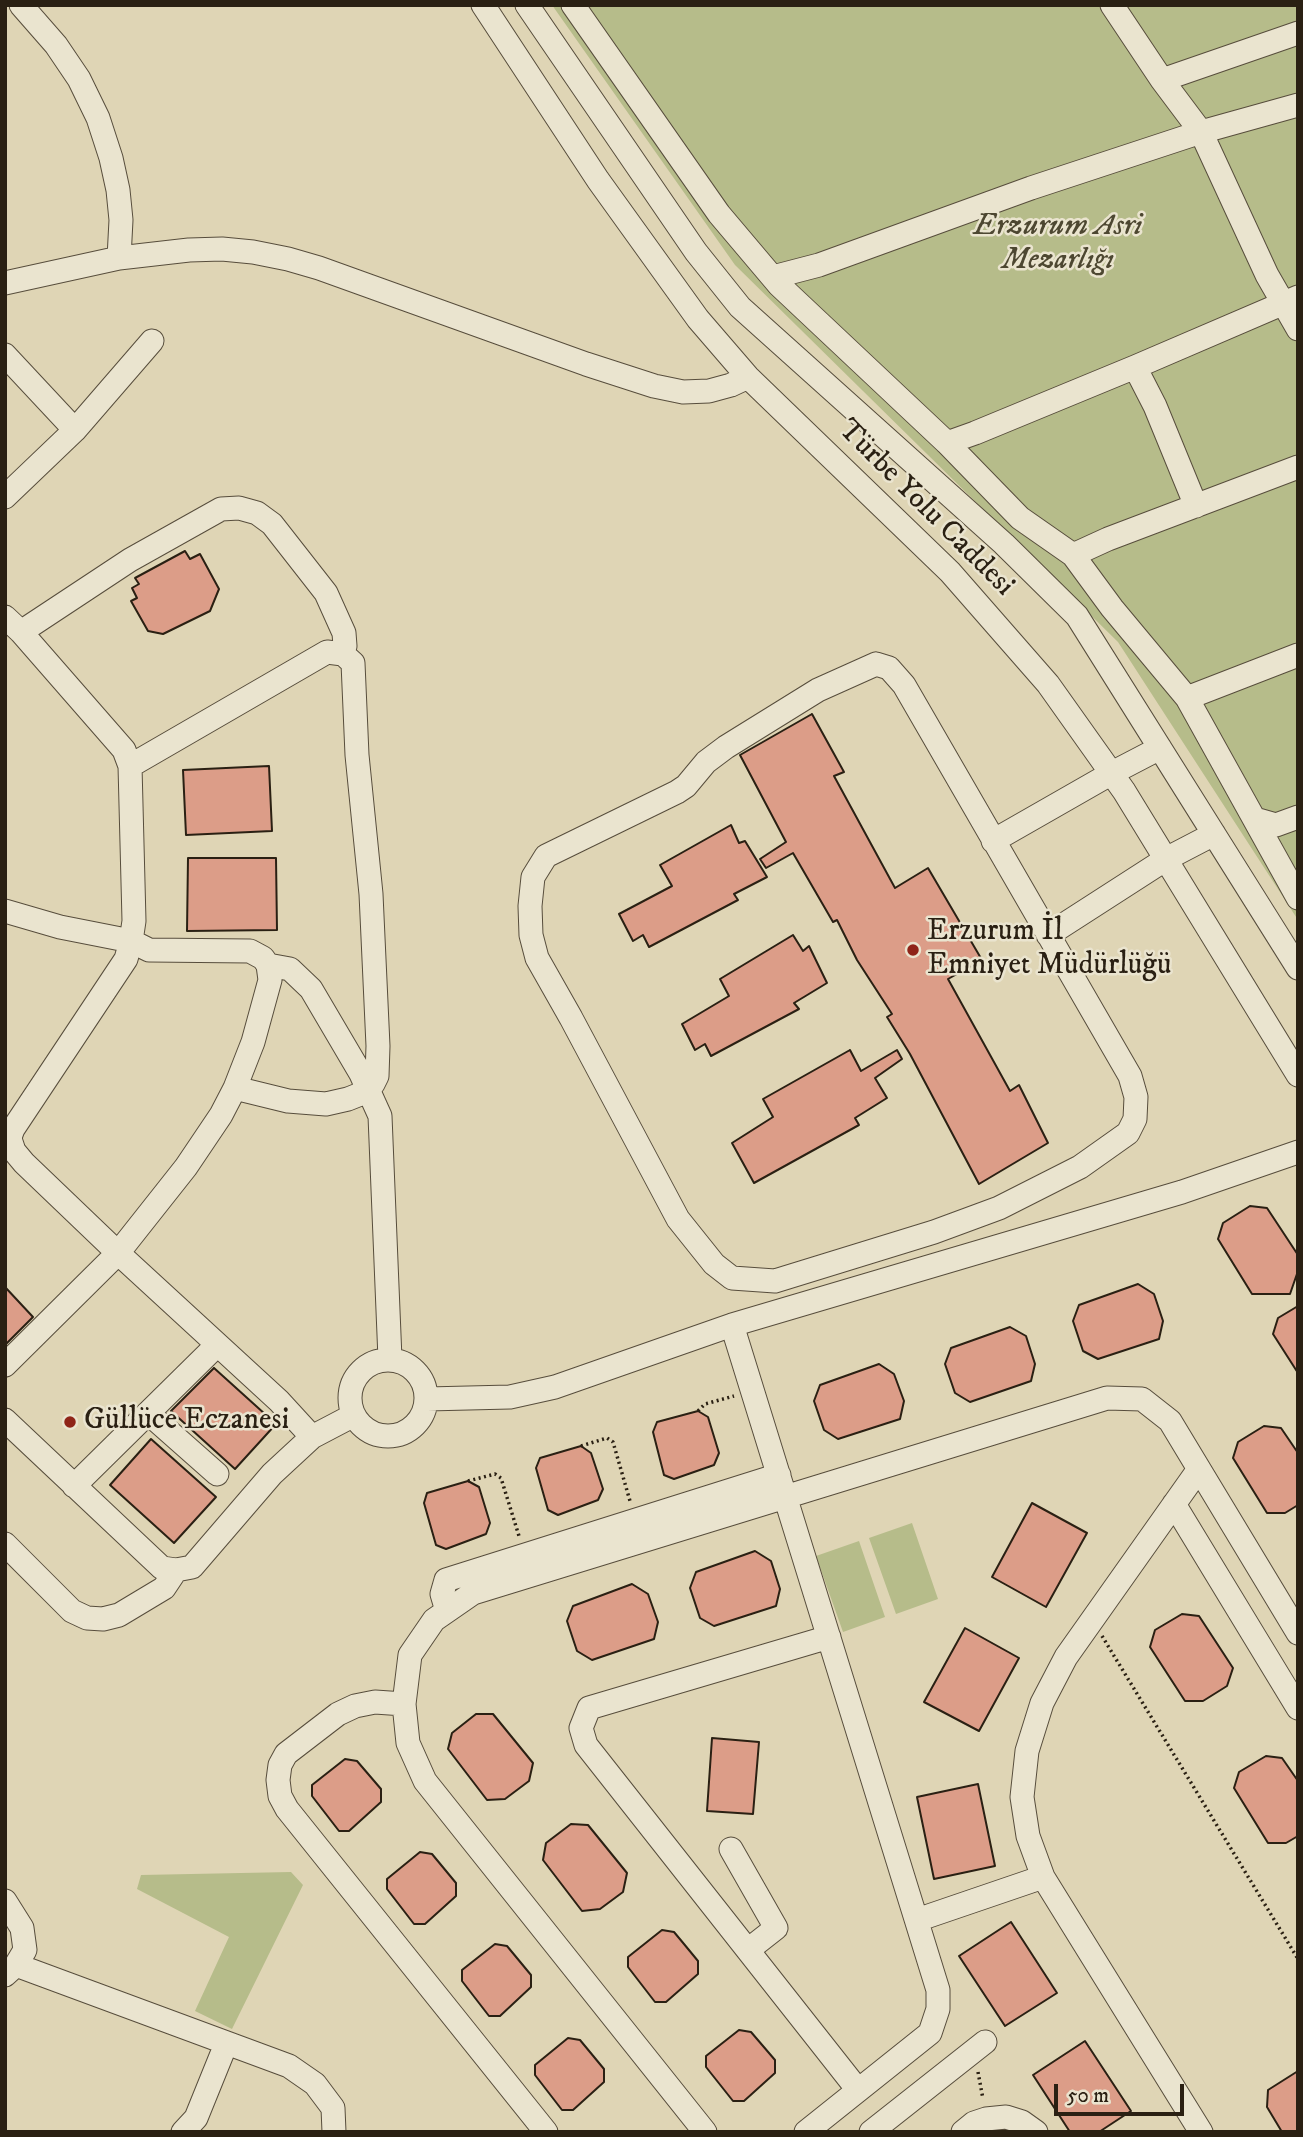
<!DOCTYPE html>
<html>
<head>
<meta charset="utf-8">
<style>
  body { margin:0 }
  #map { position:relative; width:1303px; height:2137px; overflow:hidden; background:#dfd5b5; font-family:"IM FELL DW Pica",serif }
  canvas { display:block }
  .frame { position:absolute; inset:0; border:7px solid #2a2013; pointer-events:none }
  .scale { position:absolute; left:1054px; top:2084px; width:130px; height:32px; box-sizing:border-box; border:4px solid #2a2013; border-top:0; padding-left:9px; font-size:21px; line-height:24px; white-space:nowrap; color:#2a2013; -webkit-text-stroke:5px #eae4cf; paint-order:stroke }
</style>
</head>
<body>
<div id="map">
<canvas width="1303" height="2137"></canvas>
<div class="frame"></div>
<div class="scale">50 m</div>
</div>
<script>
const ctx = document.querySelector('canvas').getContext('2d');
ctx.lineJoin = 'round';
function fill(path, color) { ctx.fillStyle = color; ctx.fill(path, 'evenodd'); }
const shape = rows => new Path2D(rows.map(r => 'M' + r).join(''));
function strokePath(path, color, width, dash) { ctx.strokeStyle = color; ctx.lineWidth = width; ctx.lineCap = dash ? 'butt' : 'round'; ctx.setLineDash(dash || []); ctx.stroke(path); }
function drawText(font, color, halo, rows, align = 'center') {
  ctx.font = font + ' "IM FELL DW Pica",serif'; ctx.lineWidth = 5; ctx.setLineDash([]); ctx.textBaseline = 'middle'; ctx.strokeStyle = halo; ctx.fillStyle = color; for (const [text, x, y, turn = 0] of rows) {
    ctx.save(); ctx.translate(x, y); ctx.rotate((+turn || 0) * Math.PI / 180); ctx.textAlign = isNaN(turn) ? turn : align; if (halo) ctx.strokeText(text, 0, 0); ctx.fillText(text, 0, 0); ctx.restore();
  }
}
fill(shape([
  [552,5,1298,5,1298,920,1118,642,735,265],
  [912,1523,938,1599,896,1614,869,1538],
  [859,1541,885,1617,843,1632,816,1556],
  [291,1872,303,1885,232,2029,195,2011,229,1937,137,1889,141,1875]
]), '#b6bc8a');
const building = shape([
  [185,551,190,559,200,554,219,589,210,611,163,634,148,631,131,601,137,598,132,588,139,584,135,578,185,551],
  [812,714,844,772,834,776,895,888,928,868,982,960,948,979,1010,1091,1019,1085,1048,1143,979,1184,910,1054,887,1017,892,1014,857,960,837,920,833,922,793,853,766,868,760,859,786,842,740,755,812,714],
  [269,766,272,831,186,835,183,770,269,766],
  [731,825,739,843,745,841,767,877,734,894,738,900,649,947,643,935,633,941,619,914,672,886,660,865,731,825],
  [188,858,276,858,277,930,187,931,188,858],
  [793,935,803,951,809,946,827,983,794,1003,799,1009,711,1056,705,1044,695,1050,682,1024,729,996,720,979,793,935],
  [850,1050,861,1071,897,1050,902,1059,875,1078,887,1098,855,1118,859,1125,754,1183,732,1143,773,1117,763,1099,850,1050],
  [1250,1206,1267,1208,1298,1255,1298,1271,1290,1294,1252,1294,1218,1239,1223,1223,1250,1206],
  [1138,1284,1154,1294,1163,1321,1159,1339,1098,1359,1083,1351,1073,1321,1079,1305,1138,1284],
  [5,1287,33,1317,5,1345,5,1287],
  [1298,1306,1298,1373,1273,1334,1278,1318,1298,1306],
  [1010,1327,1026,1336,1035,1364,1031,1381,970,1402,955,1393,945,1364,951,1348,1010,1327],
  [879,1364,894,1374,904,1401,900,1419,838,1439,824,1430,814,1401,820,1385,879,1364],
  [214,1368,276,1424,235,1469,171,1411,214,1368],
  [698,1411,708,1417,719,1453,714,1465,674,1479,664,1475,653,1432,657,1422,698,1411],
  [1264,1426,1281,1428,1298,1453,1298,1505,1285,1513,1267,1513,1233,1458,1238,1442,1264,1426],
  [151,1439,216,1497,174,1543,110,1485,151,1439],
  [581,1446,591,1453,603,1489,598,1500,558,1515,548,1510,536,1468,540,1458,581,1446],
  [468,1481,479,1487,490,1523,486,1534,446,1549,436,1545,424,1503,427,1493,468,1481],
  [1032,1503,1087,1533,1046,1607,992,1577,1032,1503],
  [755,1551,771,1561,780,1589,776,1606,714,1626,700,1618,690,1588,696,1572,755,1551],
  [632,1584,648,1594,658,1622,654,1639,592,1660,577,1651,567,1621,573,1606,632,1584],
  [1182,1614,1199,1616,1233,1668,1227,1686,1203,1701,1185,1701,1150,1647,1155,1630,1182,1614],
  [965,1628,1019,1658,979,1731,924,1702,965,1628],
  [476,1714,493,1714,533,1763,529,1781,505,1799,487,1800,448,1749,452,1733,476,1714],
  [712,1738,759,1742,753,1814,707,1811,712,1738],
  [1266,1756,1282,1758,1298,1781,1298,1836,1286,1843,1268,1843,1234,1788,1239,1772,1266,1756],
  [345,1759,357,1761,381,1789,381,1802,349,1831,339,1831,312,1796,312,1785,345,1759],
  [978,1784,995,1866,934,1879,917,1797,978,1784],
  [571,1824,588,1825,627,1873,623,1892,600,1909,582,1911,543,1860,546,1843,571,1824],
  [420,1852,432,1854,456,1883,456,1896,425,1924,414,1924,387,1889,387,1879,420,1852],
  [1011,1922,1057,1993,1005,2026,959,1956,1011,1922],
  [662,1930,674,1932,684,1944,698,1961,698,1974,666,2002,655,2002,628,1967,628,1957,662,1930],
  [495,1944,507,1946,531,1975,531,1987,500,2016,489,2016,462,1981,462,1970,495,1944],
  [739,2030,751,2032,775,2060,775,2073,744,2101,733,2101,706,2067,706,2056,739,2030],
  [568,2038,580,2040,604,2069,604,2082,573,2110,562,2110,535,2075,535,2065,568,2038],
  [1085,2041,1131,2111,1099,2132,1070,2132,1033,2075,1085,2041],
  [1298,2071,1298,2132,1282,2132,1267,2107,1268,2090,1298,2071]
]);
fill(building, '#dc9d88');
strokePath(building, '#2a2013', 2);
const minor = shape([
  [21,5,56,45,79,79,98,118,111,158,118,190,121,220,119,258],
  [483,5,598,180,698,319,748,377,950,572,1048,684,1124,791,1298,1075],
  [527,5,696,252,740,307,1004,544,1077,616,1298,968],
  [573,5,719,214,779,285,947,443,1020,518,1073,555,1112,608,1187,698,1298,898],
  [1112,5,1162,80,1201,132,1267,275,1298,329],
  [1162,80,1298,33],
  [773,277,819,265,1031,188,1201,132,1298,105],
  [5,283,119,258,189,250,222,249,253,252,288,259,319,268,586,364,654,386,683,392,709,391,731,385,748,377],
  [5,355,75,430],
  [1135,367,1155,406,1196,506],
  [947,443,975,433,1135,367,1298,297],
  [5,497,75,430,152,341],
  [1073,555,1108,539,1298,467],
  [5,617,21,632,124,750,130,766,134,921,131,941,126,959,13,1129,10,1137,11,1142,14,1151,24,1163,118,1253,279,1401,312,1437],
  [21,632,130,560,221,509,239,508,257,513,272,524,326,593,344,633,345,646,343,654],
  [876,664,889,668,904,685,1130,1076,1136,1097,1135,1119,1128,1133,1080,1167,999,1208,934,1232,775,1281,732,1278,714,1264,678,1219,571,1018,537,958,531,935,530,906,533,877,546,856,677,792,686,786,706,762,726,747,818,690,876,664],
  [1187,698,1298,655],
  [130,766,327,652,343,654,353,663,357,755,371,894,378,1046,377,1076,373,1084,358,1095,348,1099,326,1104,288,1101,235,1088],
  [1255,819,1276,825,1298,817],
  [993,841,1112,773,1160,748],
  [5,911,60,927,131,941,149,950,250,951,263,958,268,965,270,980,253,1042,235,1088,221,1115,186,1167,118,1253,5,1365],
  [1048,935,1166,859,1214,834],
  [268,965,290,969,311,989,361,1074,380,1116,390,1359],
  [732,1325,938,1990,938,2009,930,2033,806,2132],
  '350 1398a38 38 0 1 1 76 0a38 38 0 1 1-76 0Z',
  [427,1399,510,1397,555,1387,732,1325,1182,1192,1298,1152],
  [148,1413,217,1474],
  [5,1420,162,1568,176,1570,192,1567,272,1474,312,1437,354,1415],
  [1199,1469,1066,1657,1042,1703,1027,1751,1022,1797,1028,1836,1043,1877,1201,2132],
  [74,1486,217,1345],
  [1174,1504,1298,1708],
  [5,1544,72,1611,87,1618,103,1619,119,1615,164,1588,176,1570],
  [447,1611,442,1594,446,1580,779,1475],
  [829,1637,589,1708,581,1728,586,1745,858,2090],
  [404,1704,375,1702,355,1706,338,1714,286,1754,280,1765,278,1780,280,1796,287,1809,546,2132],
  [731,1849,776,1928,748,1950],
  [5,1901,22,1928,25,1950,16,1965],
  [917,1920,1043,1877],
  [5,1975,16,1965,289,2066,315,2084,333,2108,334,2132],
  [183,2132,196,2118,226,2044],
  [705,2132,425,1781,408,1743,404,1704,410,1655,434,1620,473,1593,1107,1398,1142,1399,1170,1421,1298,1633],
  [871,2132,985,2042],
  [963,2132,974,2123,986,2119,1006,2117,1022,2122,1036,2132]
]);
strokePath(minor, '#574d3c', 25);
strokePath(shape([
  [698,1411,705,1404,734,1396],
  [581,1446,607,1438,613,1442,630,1501],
  [468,1481,495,1474,501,1478,519,1536],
  [1102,1636,1298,1959],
  [978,2072,983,2099]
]), '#2a2013', 3.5, [2, 3.5]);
strokePath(minor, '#eae4cf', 23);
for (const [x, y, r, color] of [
  [913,950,7,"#8f2418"],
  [70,1422,7,"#8f2418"]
]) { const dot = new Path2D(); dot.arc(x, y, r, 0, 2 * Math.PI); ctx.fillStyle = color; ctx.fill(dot); strokePath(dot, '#eae4cf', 2.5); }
drawText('italic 30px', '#4d4731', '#eae4cf', [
  ["Erzurum Asri",1058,228],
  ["Mezarlığı",1058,262]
]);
drawText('30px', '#2a2013', '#eae4cf', [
  ["Türbe Yolu Caddesi",925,509,45]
]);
drawText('30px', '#2a2013', '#eae4cf', [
  ["Erzurum İl",927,933],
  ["Emniyet Müdürlüğü",927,967],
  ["Güllüce Eczanesi",84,1422]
], 'left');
</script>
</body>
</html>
